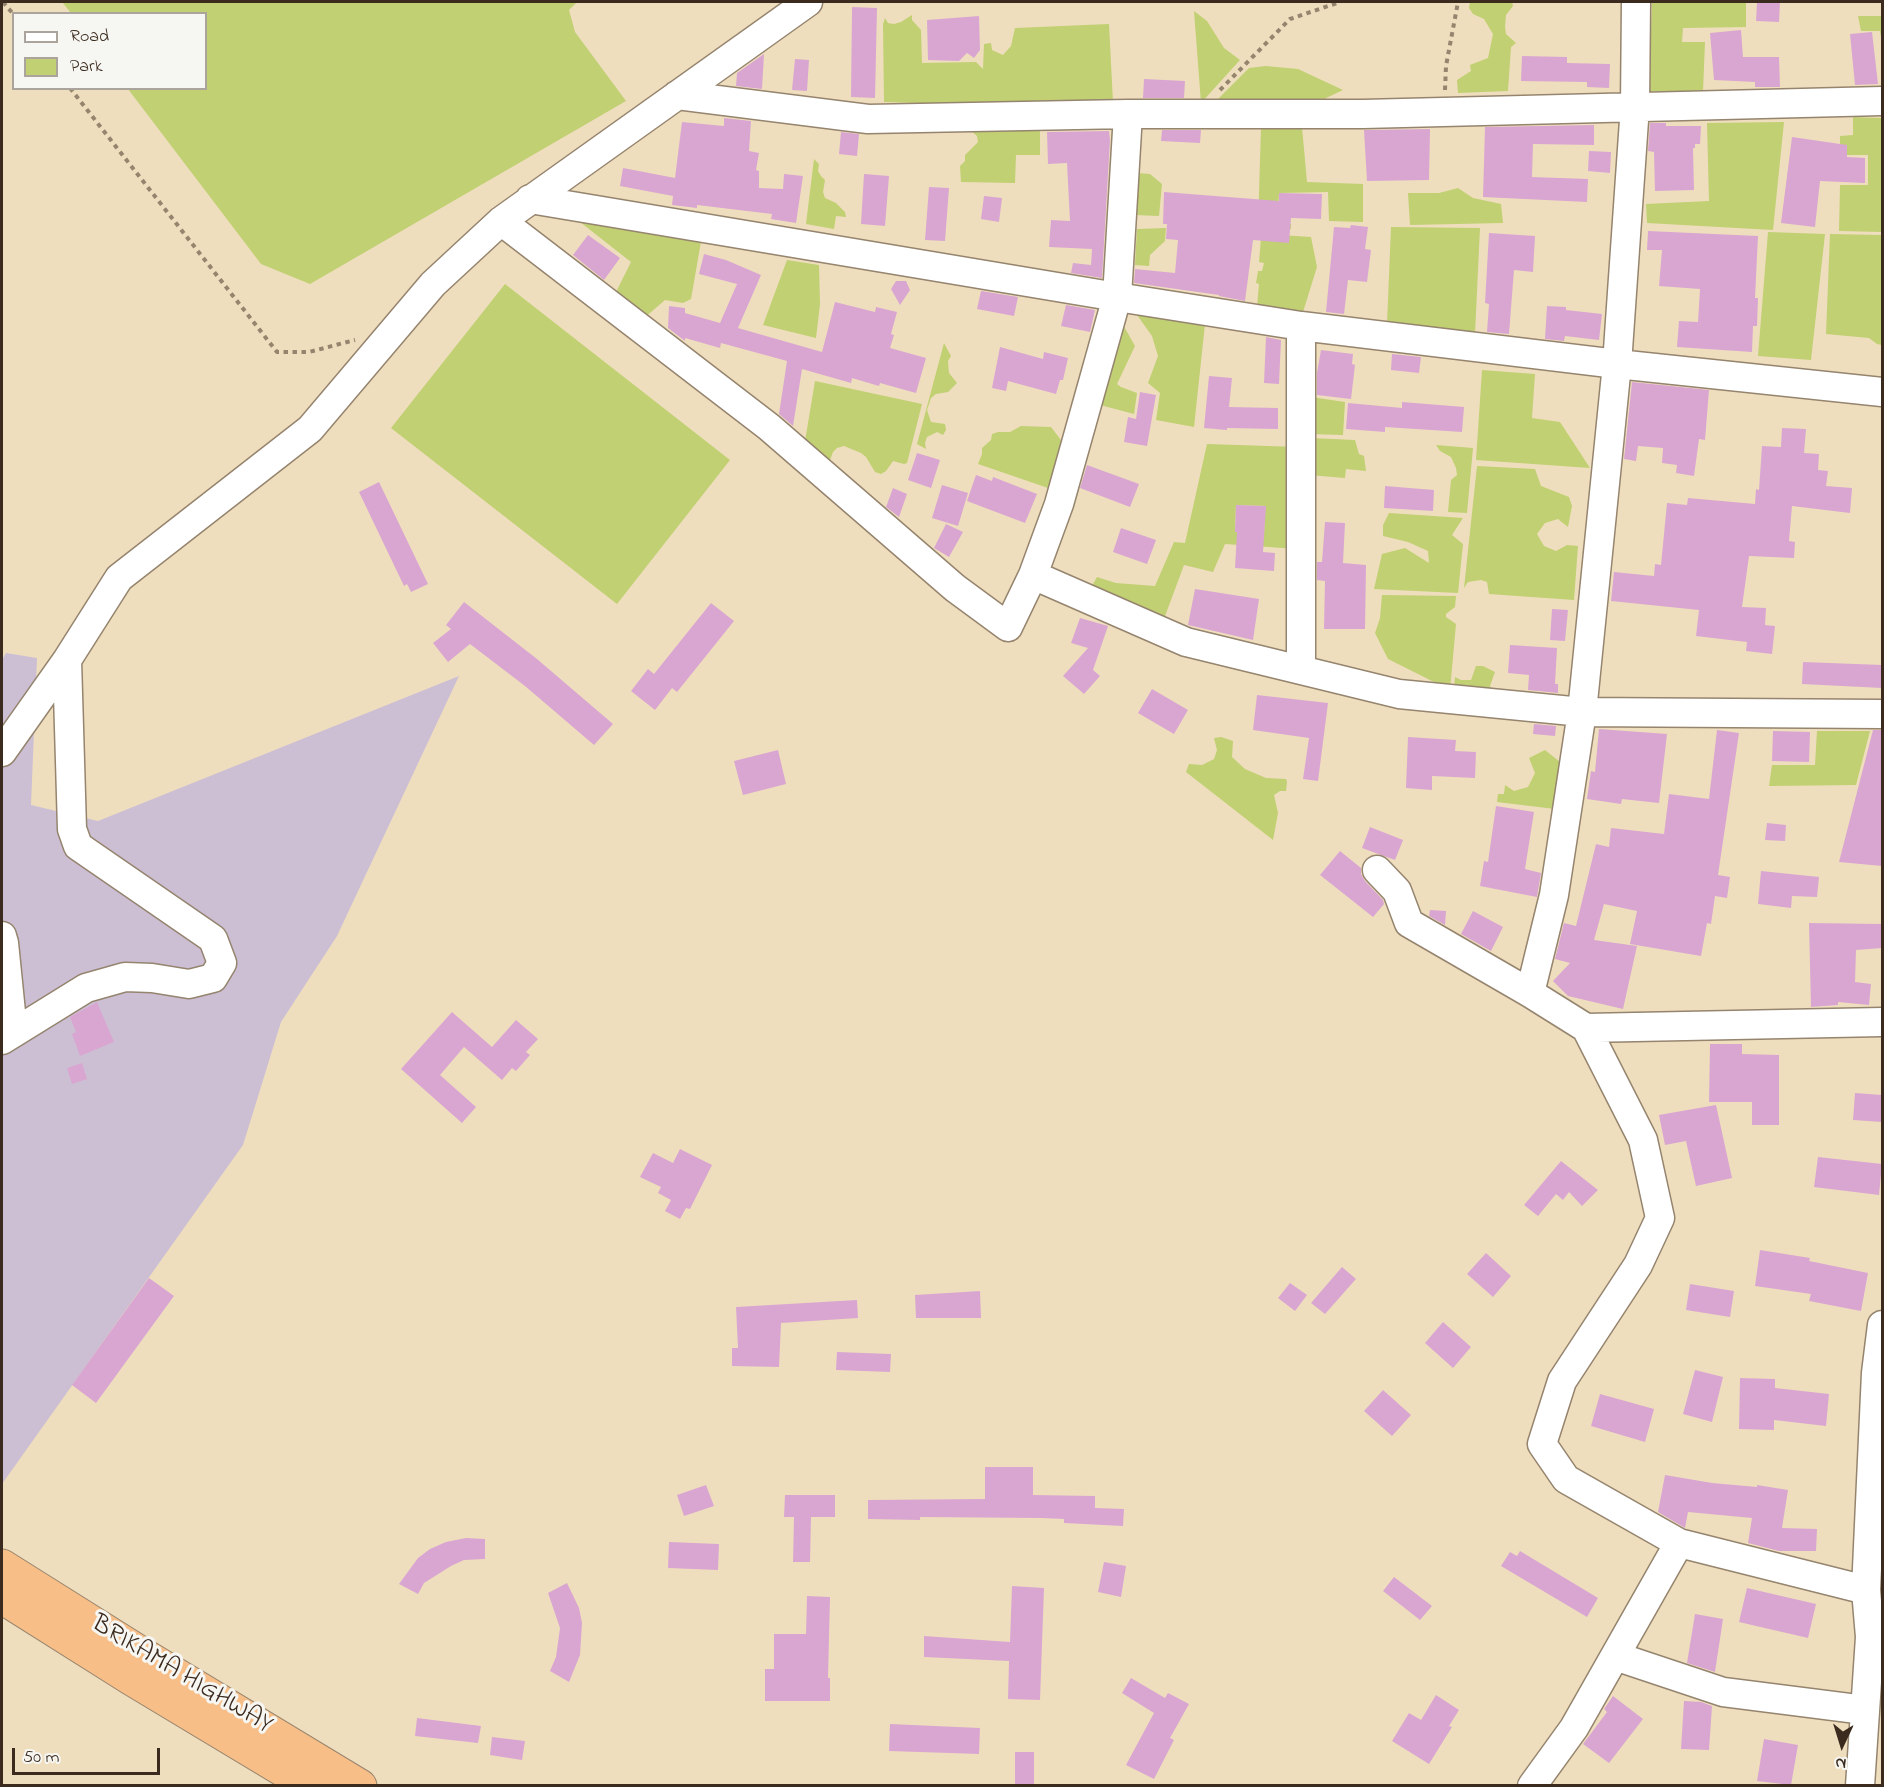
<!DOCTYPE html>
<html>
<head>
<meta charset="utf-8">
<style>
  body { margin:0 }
  #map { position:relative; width:1884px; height:1787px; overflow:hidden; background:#efdebd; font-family:"Indie Flower",sans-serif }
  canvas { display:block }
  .frame { position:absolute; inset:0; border:3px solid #3b2a1e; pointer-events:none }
  .legend { position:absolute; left:12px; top:12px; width:195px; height:78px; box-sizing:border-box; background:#f6f6f2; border:2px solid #aba49d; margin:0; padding:8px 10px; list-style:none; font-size:18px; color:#3b2a1e }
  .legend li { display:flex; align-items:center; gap:12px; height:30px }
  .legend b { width:30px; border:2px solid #aba49d }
  .north { position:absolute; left:1812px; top:1715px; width:60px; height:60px; -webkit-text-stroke:4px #f6f6f2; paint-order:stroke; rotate:184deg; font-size:16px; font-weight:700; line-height:24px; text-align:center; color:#3b2a1e }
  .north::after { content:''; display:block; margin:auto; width:21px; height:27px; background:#3b2a1e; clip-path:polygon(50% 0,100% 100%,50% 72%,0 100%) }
  .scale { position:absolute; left:12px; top:1748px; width:148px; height:27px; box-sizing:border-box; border:3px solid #3b2a1e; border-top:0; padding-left:8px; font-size:18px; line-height:21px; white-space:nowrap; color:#3b2a1e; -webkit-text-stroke:4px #f6f6f2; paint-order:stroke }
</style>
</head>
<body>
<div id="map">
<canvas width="1884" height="1787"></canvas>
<div class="frame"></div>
<ul class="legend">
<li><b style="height:8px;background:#fff"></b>Road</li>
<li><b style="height:16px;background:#c0d072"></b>Park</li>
</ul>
<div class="north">N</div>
<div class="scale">50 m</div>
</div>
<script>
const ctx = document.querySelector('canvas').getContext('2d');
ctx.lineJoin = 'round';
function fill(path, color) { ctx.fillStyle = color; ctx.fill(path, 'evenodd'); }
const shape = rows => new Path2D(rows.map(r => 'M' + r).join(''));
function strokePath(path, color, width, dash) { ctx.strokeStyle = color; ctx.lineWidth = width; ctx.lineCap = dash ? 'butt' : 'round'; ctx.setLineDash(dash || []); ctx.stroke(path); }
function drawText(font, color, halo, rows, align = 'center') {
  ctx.font = font + ' "Indie Flower",sans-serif'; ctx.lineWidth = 6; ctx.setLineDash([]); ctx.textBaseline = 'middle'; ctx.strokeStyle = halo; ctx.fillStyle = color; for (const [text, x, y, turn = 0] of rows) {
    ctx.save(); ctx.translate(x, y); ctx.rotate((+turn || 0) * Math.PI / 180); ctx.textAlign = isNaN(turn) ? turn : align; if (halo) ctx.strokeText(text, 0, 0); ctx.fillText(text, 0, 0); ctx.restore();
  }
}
fill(shape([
  [6,653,37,658,31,805,98,821,459,676,337,936,281,1022,243,1145,2,1484,2,660]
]), '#ccbfd4');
fill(shape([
  [62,2,577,2,569,10,575,32,626,101,310,284,261,264,128,89,206,88,206,14,71,13],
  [1470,2,1512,2,1513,6,1506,15,1505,27,1506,34,1516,43,1511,47,1508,91,1458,93,1457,80,1471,71,1470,65,1488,58,1493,34,1484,19,1473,14,1469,8],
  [1652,2,1746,2,1746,27,1683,28,1682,42,1705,42,1703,92,1649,91],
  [1194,11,1207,21,1224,48,1240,60,1201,103],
  [912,15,912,20,921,30,922,63,976,62,983,69,984,44,991,43,992,50,1003,55,1011,46,1015,28,1109,24,1113,102,986,105,884,102,883,24,885,18,888,23,894,24,901,22],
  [1858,16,1882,16,1882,44,1880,31,1861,31],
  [1266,66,1298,69,1343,90,1324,99,1217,100,1249,68],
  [1853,117,1882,118,1882,232,1839,231,1840,185,1868,185,1868,155,1840,155,1840,136,1853,135],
  [1784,122,1773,230,1647,223,1646,204,1709,201,1707,123],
  [967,127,1040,129,1040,155,1016,155,1015,183,961,182,960,166,965,161,965,155,978,142,977,136],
  [1261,127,1302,127,1307,182,1363,184,1363,222,1329,221,1328,192,1279,193,1277,223,1291,224,1291,229,1258,226],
  [814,159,819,164,818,171,821,176,825,180,823,192,825,198,836,203,845,212,846,217,836,216,834,229,806,224],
  [1137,173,1150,174,1162,184,1159,216,1135,215],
  [1458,188,1473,198,1501,204,1503,223,1410,225,1408,193,1439,193],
  [566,211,702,236,691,299,683,303,665,300,643,319,614,296,631,262],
  [1391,227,1480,228,1475,334,1387,324],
  [1166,228,1165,241,1150,255,1149,266,1135,265,1137,229],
  [1768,232,1825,234,1811,360,1758,356],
  [1266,234,1311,237,1317,267,1303,312,1257,307,1259,284,1256,283,1258,271,1262,271,1264,263,1259,262,1261,238],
  [1830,234,1882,235,1882,345,1877,344,1869,338,1826,334],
  [787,260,819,265,820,304,816,338,763,325],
  [505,284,730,460,617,604,391,428],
  [1137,315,1205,324,1194,427,1156,420,1160,393,1148,383,1158,356,1152,336],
  [1122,323,1135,346,1117,384,1121,387,1137,393,1134,414,1100,405],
  [944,343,951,356,948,361,949,373,957,383,948,392,936,394,931,398,927,410,931,422,945,424,946,430,943,435,937,432,927,437,925,443,926,449,917,444],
  [1482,370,1535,374,1532,418,1560,422,1590,468,1476,460],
  [815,381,922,404,907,463,904,464,893,461,886,471,881,474,875,472,866,457,861,453,844,446,837,448,833,452,829,463,805,441],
  [1311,397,1345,402,1343,435,1308,434],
  [1021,426,1051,427,1064,444,1051,489,978,464,982,454,982,448,991,440,992,434,998,432,1010,432],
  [1311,438,1355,440,1359,454,1364,456,1366,471,1346,469,1345,478,1309,475],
  [1207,444,1298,447,1297,549,1225,544,1213,572,1184,565,1161,627,1088,593,1097,577,1116,583,1155,586,1174,542,1185,543],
  [1236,505,1265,506,1264,533,1235,532],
  [1436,445,1473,448,1467,513,1448,512,1451,480,1457,475,1456,468,1451,457,1440,451],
  [1477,466,1535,469,1541,486,1569,497,1572,506,1568,527,1558,519,1545,523,1537,534,1544,546,1556,551,1567,545,1578,546,1574,600,1489,594,1487,582,1481,580,1468,582,1464,588],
  [1389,513,1463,518,1452,535,1463,544,1458,593,1374,589,1382,554,1405,548,1429,563,1428,551,1408,542,1383,536,1383,525],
  [1382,595,1456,596,1455,607,1446,614,1446,617,1456,624,1450,690,1388,659,1375,633,1380,618],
  [1476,666,1483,666,1495,672,1490,686,1493,692,1454,688,1455,677,1461,680,1471,680],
  [1817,731,1870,731,1856,785,1769,786,1772,765,1815,765],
  [1221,737,1233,741,1232,757,1245,769,1266,778,1286,779,1287,782,1286,791,1280,791,1274,795,1278,813,1273,840,1186,772,1189,764,1202,765,1214,759,1217,750,1214,738],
  [1545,750,1560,762,1555,809,1497,802,1498,794,1504,794,1505,785,1514,791,1528,787,1535,773,1529,758]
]), '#c0d072');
fill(shape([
  [1757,2,1780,2,1779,22,1756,21],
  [852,7,877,8,875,98,851,97],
  [979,16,980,50,974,58,967,53,959,61,928,60,927,20],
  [1741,30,1743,57,1779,57,1780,87,1755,87,1755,82,1714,80,1710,33],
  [1872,32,1878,84,1855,85,1850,34],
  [764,54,762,89,736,86,737,73],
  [1522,56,1567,57,1567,63,1610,64,1609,88,1587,87,1587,82,1521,81],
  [795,59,809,60,807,91,792,90],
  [1144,79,1185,81,1184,98,1143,98],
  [724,118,751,121,749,151,759,153,756,170,759,171,759,188,783,189,784,174,803,176,796,223,771,219,772,214,697,205,697,208,672,205,673,196,620,186,623,168,675,178,682,122,724,126],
  [1650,123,1666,123,1666,126,1701,126,1700,144,1695,144,1695,148,1693,148,1694,190,1655,191,1654,152,1648,151],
  [1594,125,1594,145,1533,144,1532,177,1588,179,1587,202,1483,197,1485,127],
  [1430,129,1429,180,1367,181,1364,130],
  [1162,130,1201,130,1200,143,1161,141],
  [1109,131,1110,140,1102,278,1071,273,1073,263,1091,265,1092,249,1049,247,1051,220,1070,221,1067,163,1048,164,1047,132],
  [841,132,859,134,857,156,839,154],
  [1792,137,1847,145,1847,157,1865,158,1865,183,1820,181,1815,227,1781,223],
  [1589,151,1611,152,1610,173,1588,171],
  [864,174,889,176,885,226,861,224],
  [929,187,949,188,945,241,925,240],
  [1164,192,1279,201,1279,193,1322,194,1321,219,1291,218,1289,243,1253,240,1245,301,1219,296,1219,295,1134,283,1135,269,1175,273,1178,240,1166,239,1167,224,1163,224],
  [984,196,1002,198,999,222,981,219],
  [1351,225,1368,227,1365,249,1371,250,1367,282,1348,280,1344,314,1326,312,1334,227,1350,228],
  [1648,231,1758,236,1755,298,1758,298,1757,326,1753,326,1752,352,1677,347,1679,321,1698,322,1700,289,1659,286,1662,250,1647,250],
  [1489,233,1535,236,1533,272,1514,270,1509,334,1487,332,1489,304,1485,303],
  [588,235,620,258,604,280,573,255],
  [704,254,726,260,761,275,738,328,822,352,835,302,875,312,876,307,897,312,891,334,894,335,890,348,926,358,916,393,880,383,879,386,852,378,851,383,802,369,793,426,779,414,787,361,721,343,720,348,685,338,685,341,668,328,669,306,685,308,685,313,720,323,737,284,699,274],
  [896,281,906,281,910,290,900,305,891,289],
  [981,291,1018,297,1014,316,977,309],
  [1066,305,1095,310,1090,332,1061,326],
  [1547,306,1566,307,1566,310,1602,314,1599,340,1565,336,1564,341,1545,339],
  [1266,337,1281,340,1279,384,1264,383],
  [1000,347,1043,359,1044,352,1068,358,1063,380,1060,380,1056,394,1008,381,1006,391,992,388],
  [1321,350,1353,354,1352,364,1355,365,1351,399,1317,395,1317,373],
  [1392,354,1421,357,1419,373,1391,370],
  [1209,376,1232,378,1229,407,1278,408,1278,429,1227,428,1227,430,1204,428],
  [1632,382,1709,390,1705,440,1699,439,1694,476,1676,473,1677,465,1662,463,1663,448,1638,446,1636,461,1624,459],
  [1140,392,1156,395,1147,446,1124,442,1128,417,1136,419],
  [1402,402,1464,407,1462,432,1385,427,1385,432,1346,429,1348,403,1402,408],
  [1782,428,1806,429,1804,453,1819,454,1818,470,1828,471,1826,486,1852,488,1850,513,1792,506,1789,541,1795,542,1794,558,1749,556,1742,607,1766,608,1765,625,1775,626,1772,654,1746,651,1747,642,1696,636,1699,610,1611,601,1614,572,1654,576,1655,564,1661,565,1667,503,1687,505,1688,498,1755,504,1756,489,1759,490,1762,446,1781,447],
  [917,453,940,460,931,488,908,480],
  [1087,465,1139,484,1130,507,1080,488],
  [976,475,992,481,993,477,1037,494,1025,523,967,501],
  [379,482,428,584,411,592,407,584,404,586,359,492],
  [942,485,968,493,958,526,932,518],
  [1385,486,1434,490,1433,511,1384,508],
  [893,488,907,494,899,517,886,507],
  [1236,505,1266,506,1263,552,1275,553,1274,571,1235,568,1237,532,1235,532],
  [1325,522,1345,523,1343,563,1366,565,1365,629,1324,629,1325,581,1317,580,1317,562,1322,562],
  [946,524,963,532,949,557,934,548],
  [1121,528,1156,540,1147,564,1113,552],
  [1195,589,1259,599,1253,640,1188,625],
  [464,602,537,659,613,724,594,745,525,686,470,644,448,662,433,643,451,629,446,625],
  [711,603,734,621,677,692,672,688,655,710,631,691,648,669,654,674],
  [1552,609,1568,610,1565,641,1550,640],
  [1080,618,1108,626,1093,670,1100,676,1084,694,1063,676,1088,648,1071,643],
  [1510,645,1557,648,1555,684,1558,684,1558,693,1528,690,1529,675,1508,673],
  [1803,662,1882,665,1882,688,1802,684],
  [1152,689,1188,710,1174,734,1138,713],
  [1257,695,1328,703,1318,781,1303,779,1309,738,1253,730],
  [1534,724,1556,726,1555,736,1533,734],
  [1599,729,1667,734,1659,803,1622,799,1621,804,1587,799,1591,771,1595,772],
  [1717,730,1739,733,1718,875,1730,877,1727,898,1715,896,1711,924,1707,923,1701,956,1630,944,1637,911,1604,904,1594,940,1637,946,1623,1009,1568,996,1553,981,1570,963,1555,959,1564,923,1576,926,1596,844,1609,847,1611,828,1664,834,1669,794,1709,799],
  [1873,730,1882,730,1882,866,1839,862],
  [1773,731,1810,732,1809,762,1772,761],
  [1408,737,1456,740,1455,751,1476,752,1475,778,1432,776,1432,790,1406,788],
  [778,750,786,784,743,795,734,761],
  [1496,806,1534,812,1525,869,1541,873,1537,897,1480,886,1484,861,1488,862],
  [1767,823,1786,825,1785,841,1765,840],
  [1370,827,1403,840,1395,860,1362,848],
  [1340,851,1361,868,1361,874,1365,881,1383,900,1384,904,1373,917,1320,875],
  [1761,871,1819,877,1817,897,1792,896,1791,908,1758,904],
  [1430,910,1446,911,1445,925,1429,916],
  [1473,911,1503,927,1491,951,1461,934],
  [1809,923,1882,924,1882,948,1856,950,1855,982,1871,984,1869,1005,1838,1002,1838,1005,1811,1007],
  [97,1002,114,1042,80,1056,72,1034,76,1032,70,1017],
  [452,1012,492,1047,516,1020,538,1039,526,1052,530,1055,516,1071,512,1068,502,1080,464,1047,440,1075,476,1107,462,1123,401,1069],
  [1710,1044,1742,1044,1742,1054,1779,1055,1779,1125,1752,1125,1752,1102,1709,1102],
  [82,1063,87,1079,72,1084,67,1068],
  [1855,1093,1882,1095,1882,1122,1853,1120],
  [1716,1105,1732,1178,1696,1186,1686,1141,1665,1145,1659,1115],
  [680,1149,712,1165,690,1209,686,1208,680,1219,665,1211,671,1200,658,1193,661,1187,640,1177,653,1153,673,1163],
  [1818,1157,1882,1164,1879,1195,1814,1187],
  [1561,1161,1598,1190,1582,1206,1569,1192,1563,1200,1556,1194,1538,1216,1524,1205],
  [1760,1250,1810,1258,1809,1261,1868,1273,1861,1311,1809,1301,1811,1294,1755,1286],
  [1486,1253,1511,1276,1493,1297,1467,1274],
  [1342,1267,1356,1279,1325,1314,1311,1303],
  [149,1278,174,1296,96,1403,72,1385],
  [1290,1283,1307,1295,1295,1311,1278,1298],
  [1690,1284,1734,1291,1730,1317,1686,1310],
  [980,1291,981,1318,916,1318,915,1295],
  [857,1300,858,1318,781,1323,779,1367,732,1366,732,1348,738,1348,736,1307],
  [1443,1322,1471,1347,1453,1368,1425,1343],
  [837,1352,891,1354,890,1372,836,1370],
  [1695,1370,1723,1377,1712,1422,1683,1414],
  [1740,1378,1775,1379,1775,1388,1829,1394,1826,1426,1774,1420,1774,1430,1739,1429],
  [1383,1390,1411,1415,1392,1436,1364,1411],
  [1600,1394,1654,1409,1645,1442,1591,1426],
  [985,1467,1033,1467,1033,1495,1095,1496,1095,1508,1124,1509,1123,1526,1064,1523,1064,1519,1041,1518,920,1517,920,1520,868,1519,868,1500,985,1499],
  [1665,1475,1712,1483,1757,1487,1757,1485,1788,1490,1782,1528,1817,1529,1816,1551,1779,1551,1748,1543,1752,1518,1688,1512,1685,1528,1658,1512],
  [706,1485,714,1506,684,1516,677,1495],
  [785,1495,835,1495,835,1517,811,1517,810,1562,793,1562,794,1517,784,1517],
  [466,1538,485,1539,485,1559,464,1560,451,1566,424,1583,418,1594,399,1584,418,1558,430,1549,446,1542],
  [669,1542,719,1544,718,1570,668,1568],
  [1520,1551,1598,1598,1587,1617,1501,1566,1510,1552,1517,1556],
  [1104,1562,1126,1566,1121,1597,1098,1592],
  [1394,1577,1432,1606,1420,1620,1383,1591],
  [567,1583,579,1608,582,1623,580,1655,569,1682,550,1671,556,1657,560,1628,548,1593],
  [1012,1586,1044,1588,1040,1700,1008,1699,1009,1661,924,1657,924,1636,1010,1642],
  [1747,1588,1816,1604,1808,1638,1739,1622],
  [807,1596,830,1597,828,1678,830,1678,830,1701,765,1701,765,1669,774,1669,774,1634,806,1634],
  [1695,1614,1723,1619,1715,1672,1687,1663],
  [1131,1678,1165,1698,1168,1693,1189,1704,1170,1738,1174,1740,1154,1779,1126,1765,1154,1713,1122,1693],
  [1436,1695,1459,1710,1449,1726,1452,1727,1429,1764,1392,1741,1409,1713,1421,1720],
  [1613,1696,1643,1719,1609,1763,1583,1744,1607,1712,1604,1709],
  [1684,1701,1701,1702,1712,1706,1709,1750,1681,1749],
  [417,1718,481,1726,478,1743,415,1736],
  [890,1724,980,1728,979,1754,889,1751],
  [492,1737,525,1741,522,1760,490,1755],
  [1764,1739,1798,1745,1791,1785,1757,1781],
  [1015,1752,1034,1752,1034,1785,1015,1785]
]), '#d9a6d2');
const minor = shape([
  [677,95,868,119,1128,114,1363,114,1882,101],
  [530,199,1117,297,1301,326,1617,364,1882,392],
  [501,221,769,427,955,588,1008,627,1033,575,1059,504,1117,297,1128,114],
  [1301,326,1301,669],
  [1033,575,1186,642,1399,694,1582,712,1882,714],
  [2,752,67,660],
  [1377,870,1397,891,1409,923,1530,993,1586,1028,1643,1140,1660,1218,1638,1265,1562,1381,1542,1444,1566,1479,1679,1543,1866,1590],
  [2,936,4,943,13,1032],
  [1530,993,1554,895,1582,712,1617,364,1635,106,1636,2],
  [1586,1028,1882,1022],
  [2,1040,86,988,125,977,152,978,189,984,213,978,222,963,213,939,78,846,72,829,67,660,119,578,310,429,433,284,501,221,808,2],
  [1615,1656,1723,1692,1865,1710],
  [1532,1786,1574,1728,1679,1543],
  [1860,1786,1870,1637,1866,1590,1876,1373,1882,1325]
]);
const highway = shape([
  [2,1566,150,1659,360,1786],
  [2,1597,132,1679,310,1786]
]);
strokePath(minor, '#95846e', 31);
strokePath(highway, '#95846e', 35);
strokePath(shape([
  [3,2,14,15],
  [70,88,277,352,309,352,355,340],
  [1220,90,1290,19,1340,2],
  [1445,90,1446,66,1458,2]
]), '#95846e', 4, [4.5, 4.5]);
strokePath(minor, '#fff', 28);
strokePath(highway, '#f7be87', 33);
drawText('26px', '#3b2a1e', '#f6f6f2', [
  ["BRIKAMA HIGHWAY",181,1676,31]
]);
</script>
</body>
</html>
